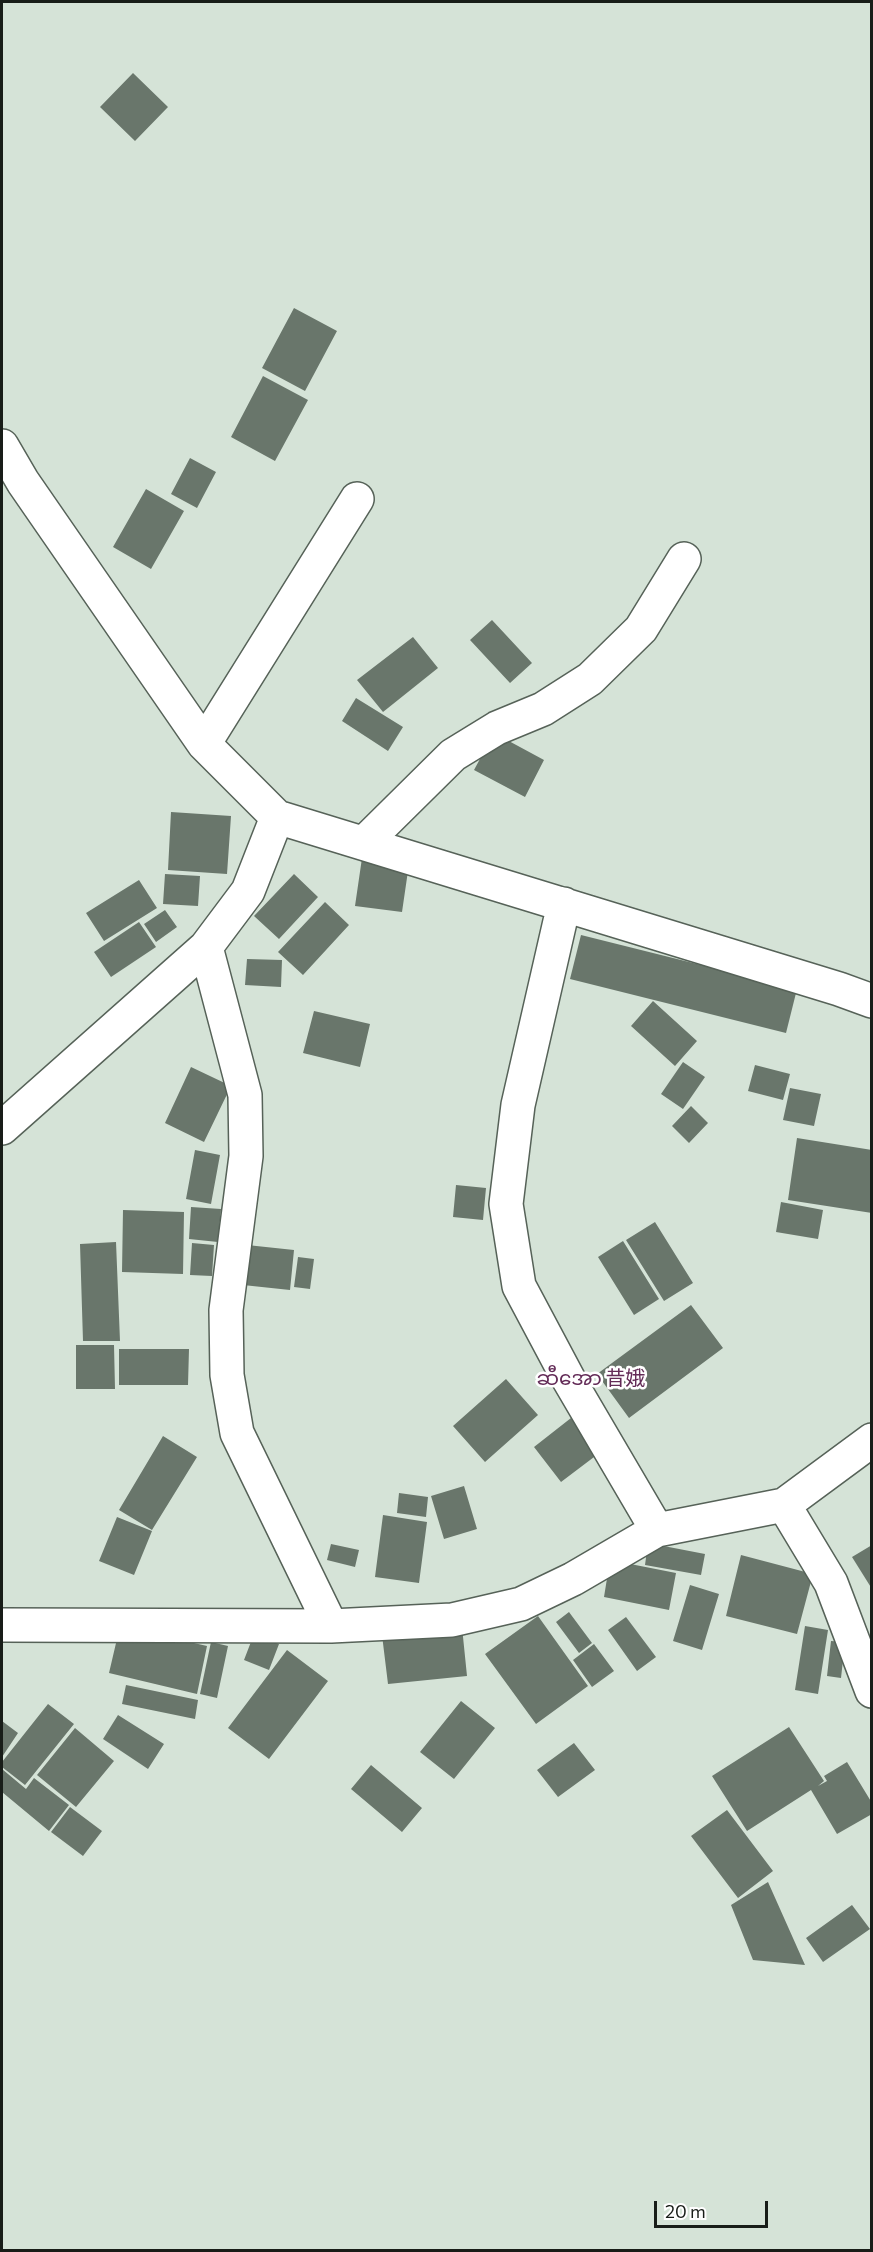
<!DOCTYPE html>
<html>
<head>
<meta charset="utf-8">
<style>
  body { margin:0 }
  #map { position:relative; width:873px; height:2252px; overflow:hidden; background:#d5e3d7; font-family:Commissioner,sans-serif }
  canvas { display:block }
  .frame { position:absolute; inset:0; border:3px solid #181d18; pointer-events:none }
  .scale { position:absolute; left:654px; top:2201px; width:114px; height:27px; box-sizing:border-box; border:3px solid #181d18; border-top:0; padding-left:8px; font-size:18px; line-height:21px; white-space:nowrap; color:#181d18; -webkit-text-stroke:4px #fff; paint-order:stroke }
</style>
</head>
<body>
<div id="map">
<canvas width="873" height="2252"></canvas>
<div class="frame"></div>
<div class="scale">20 m</div>
</div>
<script>
const ctx = document.querySelector('canvas').getContext('2d');
ctx.lineJoin = 'round';
function fill(path, color) { ctx.fillStyle = color; ctx.fill(path, 'evenodd'); }
const shape = rows => new Path2D(rows.map(r => 'M' + r).join(''));
function strokePath(path, color, width, dash) { ctx.strokeStyle = color; ctx.lineWidth = width; ctx.lineCap = dash ? 'butt' : 'round'; ctx.setLineDash(dash || []); ctx.stroke(path); }
function drawText(font, color, halo, rows, align = 'center') {
  ctx.font = font + ' Commissioner,"Noto Sans SC","Noto Sans Myanmar",sans-serif'; ctx.lineWidth = 5; ctx.setLineDash([]); ctx.textBaseline = 'middle'; ctx.strokeStyle = halo; ctx.fillStyle = color; for (const [text, x, y, turn = 0] of rows) {
    ctx.save(); ctx.translate(x, y); ctx.rotate((+turn || 0) * Math.PI / 180); ctx.textAlign = isNaN(turn) ? turn : align; if (halo) ctx.strokeText(text, 0, 0); ctx.fillText(text, 0, 0); ctx.restore();
  }
}
fill(shape([
  [133,73,168,107,135,141,100,107],
  [294,308,337,331,305,391,262,368],
  [263,376,308,400,275,461,231,437],
  [190,458,216,472,197,508,171,494],
  [146,489,184,511,151,569,113,547],
  [492,620,532,663,510,683,470,640],
  [413,637,438,668,383,712,357,680],
  [356,698,403,727,388,751,342,721],
  [494,733,544,760,525,797,474,770],
  [171,812,231,816,227,874,168,870],
  [362,858,409,864,402,912,355,906],
  [165,874,200,876,198,906,163,904],
  [294,874,318,897,279,939,254,916],
  [139,880,157,908,104,941,86,913],
  [325,902,349,925,303,975,278,952],
  [165,910,177,927,156,942,144,924],
  [139,922,156,947,111,977,94,952],
  [581,935,797,989,786,1033,570,979],
  [247,959,282,960,281,987,245,985],
  [653,1001,697,1041,675,1066,631,1026],
  [314,1011,370,1024,360,1067,303,1053],
  [683,1062,705,1077,683,1109,661,1094],
  [755,1065,790,1074,783,1100,748,1091],
  [191,1067,231,1086,204,1142,165,1123],
  [790,1088,821,1094,814,1126,783,1120],
  [691,1106,708,1123,689,1143,672,1126],
  [797,1138,872,1150,872,1213,788,1200],
  [195,1150,220,1155,211,1204,186,1199],
  [456,1185,486,1188,483,1220,453,1217],
  [781,1202,823,1210,818,1239,776,1232],
  [191,1207,221,1209,218,1242,189,1239],
  [123,1210,184,1212,183,1274,122,1272],
  [655,1222,693,1283,664,1301,626,1240],
  [623,1241,659,1299,634,1315,598,1257],
  [116,1242,120,1341,83,1341,80,1244],
  [192,1243,214,1245,212,1276,190,1275],
  [247,1245,294,1250,290,1290,243,1285],
  [298,1257,314,1259,310,1289,294,1287],
  [691,1305,723,1348,629,1418,597,1374],
  [76,1345,114,1345,115,1389,76,1389],
  [119,1349,189,1349,188,1385,119,1385],
  [506,1379,538,1415,485,1462,453,1426],
  [571,1418,598,1454,561,1482,534,1447],
  [163,1436,197,1457,152,1530,119,1510],
  [464,1486,477,1529,444,1539,431,1496],
  [399,1493,428,1497,426,1517,397,1513],
  [383,1515,427,1522,419,1583,375,1577],
  [117,1517,152,1531,134,1575,99,1561],
  [648,1543,705,1554,701,1575,645,1565],
  [331,1544,359,1550,355,1567,327,1560],
  [872,1545,872,1589,852,1557],
  [741,1555,813,1574,797,1634,726,1616],
  [610,1560,676,1573,669,1610,604,1597],
  [690,1585,719,1594,702,1650,673,1641],
  [569,1612,592,1643,579,1653,556,1622],
  [538,1616,588,1686,536,1724,485,1654],
  [626,1617,656,1657,637,1671,608,1630],
  [120,1626,207,1646,197,1694,109,1673],
  [805,1626,828,1630,818,1694,795,1690],
  [462,1627,467,1676,388,1684,382,1635],
  [254,1634,279,1644,269,1670,244,1660],
  [831,1641,845,1642,841,1678,827,1676],
  [211,1642,228,1646,217,1698,200,1694],
  [594,1644,614,1671,592,1687,573,1660],
  [287,1650,328,1681,269,1759,228,1728],
  [126,1685,198,1700,195,1719,122,1704],
  [461,1701,495,1728,454,1779,420,1752],
  [48,1704,74,1724,25,1785,2,1767,2,1762],
  [118,1715,164,1744,148,1769,103,1739],
  [2,1721,18,1733,2,1757],
  [789,1727,824,1781,818,1786,827,1781,824,1776,847,1762,872,1803,872,1814,837,1834,811,1790,747,1831,712,1776],
  [75,1728,114,1761,76,1807,37,1775],
  [574,1743,595,1770,558,1797,537,1770],
  [371,1765,422,1808,402,1832,351,1789],
  [2,1769,26,1789,34,1778,69,1805,49,1831,2,1792],
  [70,1807,102,1831,83,1856,51,1832],
  [727,1810,773,1871,738,1898,691,1836],
  [768,1882,805,1965,753,1960,731,1905],
  [852,1905,870,1929,823,1962,806,1938]
]), '#69766b');
const minor = shape([
  [2,446,23,482,204,744,277,817,839,989,872,1001],
  [204,744,357,499],
  [364,843,453,755,497,728,543,709,590,679,641,629,684,559],
  [564,904,518,1105,506,1204,519,1286,569,1380,657,1530],
  [206,947,245,1095,246,1156,226,1310,227,1375,237,1433,331,1626],
  [2,1128,206,947,248,891,277,817],
  [784,1505,831,1583,872,1691],
  [2,1625,331,1626,452,1620,521,1604,573,1579,657,1530,784,1505,872,1440]
]);
strokePath(minor, '#566258', 36);
strokePath(minor, '#fff', 33);
drawText('20px', '#632b57', '#fff', [
  ["ဆီအော 昔娥",591,1378]
]);
</script>
</body>
</html>
